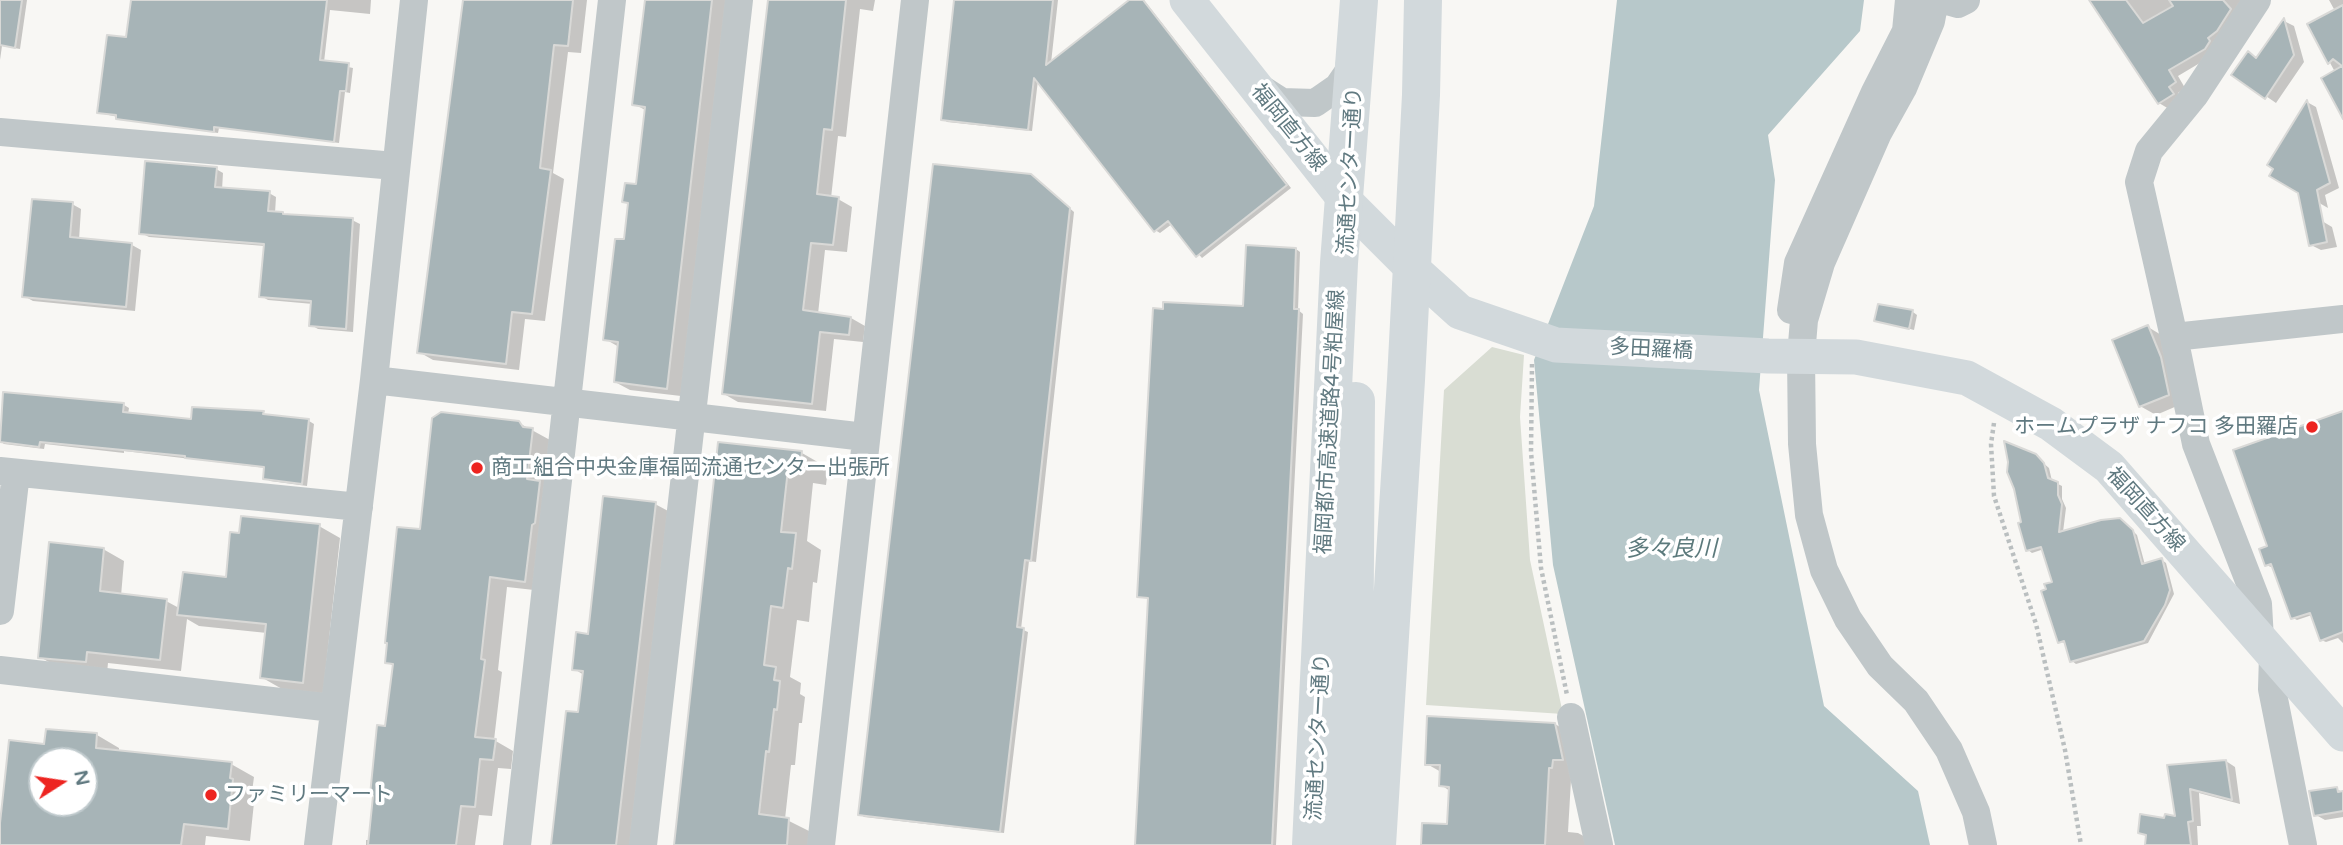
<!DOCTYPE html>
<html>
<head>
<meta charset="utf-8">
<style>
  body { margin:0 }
  #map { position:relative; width:2343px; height:845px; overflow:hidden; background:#f8f7f4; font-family:"Varela Round",sans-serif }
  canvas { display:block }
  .north { position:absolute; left:28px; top:747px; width:70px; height:70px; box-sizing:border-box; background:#fff; border:2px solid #c0cacd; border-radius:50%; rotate:78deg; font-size:19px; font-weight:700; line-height:28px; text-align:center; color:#617a81 }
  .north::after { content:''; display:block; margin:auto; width:24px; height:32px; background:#ed2420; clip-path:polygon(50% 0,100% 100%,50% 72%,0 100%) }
</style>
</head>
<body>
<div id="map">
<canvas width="2343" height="845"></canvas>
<div class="north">N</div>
</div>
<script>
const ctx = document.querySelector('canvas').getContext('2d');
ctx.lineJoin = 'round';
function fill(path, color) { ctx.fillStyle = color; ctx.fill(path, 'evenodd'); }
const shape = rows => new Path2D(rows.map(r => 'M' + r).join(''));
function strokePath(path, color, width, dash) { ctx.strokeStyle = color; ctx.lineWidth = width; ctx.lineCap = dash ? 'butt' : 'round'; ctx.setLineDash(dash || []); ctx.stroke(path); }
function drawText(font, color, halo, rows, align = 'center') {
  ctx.font = font + ' "Varela Round","Noto Sans JP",sans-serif'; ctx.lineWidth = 7; ctx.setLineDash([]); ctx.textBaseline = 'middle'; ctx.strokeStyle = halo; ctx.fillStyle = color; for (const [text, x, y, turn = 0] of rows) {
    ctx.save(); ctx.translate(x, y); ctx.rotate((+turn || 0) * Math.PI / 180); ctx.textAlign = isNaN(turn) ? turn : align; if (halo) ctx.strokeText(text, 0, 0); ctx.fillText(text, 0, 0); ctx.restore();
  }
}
fill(shape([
  [1492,347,1524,355,1520,417,1530,560,1563,714,1426,705,1444,390]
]), '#d9ddd3');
fill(shape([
  [1617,0,1864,0,1860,31,1768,135,1775,180,1759,390,1824,706,1918,791,1930,845,1615,845,1553,565,1534,360,1594,206]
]), '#b7c8ca');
fill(shape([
  [0,0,27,0,20,49,2,46,0,60],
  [133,0,371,0,370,14,330,10,324,62,353,68,350,93,345,92,339,143,219,128,218,133,122,120,118,117,99,113,128,39],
  [465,0,587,0,581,53,568,52,553,173,564,179,545,321,525,319,519,370,433,360,419,352],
  [647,0,727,0,681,396,630,390,615,382,619,347,605,339,626,241,630,205,624,202,638,186,647,111,634,104],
  [770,0,875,0,873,11,860,9,846,137,838,136,831,198,838,199,852,207,847,252,825,250,818,314,851,318,865,326,863,342,834,339,826,411,738,402,724,394],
  [956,0,1058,0,1051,63,1132,0,1144,0,1291,188,1202,258,1172,224,1160,233,1155,230,1038,80,1032,131,947,122,943,119],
  [2091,0,2250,0,2215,54,2178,76,2185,88,2178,93,2183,100,2169,109,2159,103],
  [2329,0,2343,0,2343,115,2335,72,2310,26,2335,11],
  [2284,21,2294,26,2304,62,2276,103,2234,74,2257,59],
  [2307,102,2316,107,2339,188,2325,195,2328,208,2272,176],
  [216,169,223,173,222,190,269,193,276,197,275,213,286,216,352,220,360,224,353,332,318,329,311,325,313,304,268,300,261,296,265,246,149,237,141,233],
  [1036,179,1074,212,1036,562,1029,561,1021,629,1028,632,1004,833,864,817,860,814],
  [72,204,81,209,79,240,132,245,141,250,135,311,33,301,24,296],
  [2322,221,2332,227,2337,247,2321,250,2311,245],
  [1296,249,1300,252,1298,310,1303,314,1276,845,1137,845,1150,599,1139,596,1245,308],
  [1913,312,1917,315,1914,330,1876,320],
  [2148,327,2163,336,2184,403,2156,415,2140,406],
  [5,394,124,405,129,408,128,414,192,421,263,413,269,416,309,421,314,424,307,486,270,481,265,478,266,468,124,451,124,453,45,444,44,449,4,444,0,441,0,432],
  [2343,413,2343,643,2338,638,2326,642,2321,640,2312,615,2297,620,2293,618,2274,566,2271,567,2266,565,2269,547],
  [519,423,550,440,543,591,507,587,498,670,502,672,494,740,513,751,511,769,498,768,492,816,479,815,475,845,366,845,366,840,370,840,395,667,387,662,422,531],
  [720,443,802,453,828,468,826,485,813,483,807,541,821,550,817,583,813,582,809,622,797,620,790,677,801,683,800,694,805,697,802,723,799,723,795,765,791,765,785,819,815,834,814,845,675,845],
  [2035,456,2049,468,2052,481,2062,486,2062,499,2066,508,2063,532,2125,523,2137,535,2145,565,2162,560,2166,563,2174,594,2148,643,2076,664,2072,661,2067,643,2060,642,2054,583,2044,549,2032,553,2028,550,2023,523],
  [655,504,670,512,632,845,553,845,580,714,584,675,574,669],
  [319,526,340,538,323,694,282,689,261,677,267,633,199,626,187,619,181,671,108,663,107,673,61,669,40,657,103,549,124,561,121,596,166,601,179,608],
  [1555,724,1577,737,1571,780,1568,832,1578,833,1600,845,1423,845,1449,826,1450,791,1441,785,1441,772,1427,764],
  [97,735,119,748,119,752,231,764,254,777,252,792,255,793,250,841,206,836,205,845,0,845,0,840,46,746],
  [42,761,84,761,84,803,42,803],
  [2226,761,2235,767,2240,804,2199,793,2201,826,2197,826,2198,845,2148,845,2148,837,2140,833,2166,820,2177,818,2169,766],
  [2336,789,2343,792,2343,817,2325,820,2316,815]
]), '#0003');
const building = shape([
  [0,0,22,0,15,48,0,45,0,0],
  [131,0,327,0,320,60,349,63,346,91,340,91,334,142,214,127,214,132,116,119,116,115,97,113,107,35,126,37,131,0],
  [463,0,573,0,568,46,554,45,540,168,551,170,532,314,512,312,506,364,417,353,463,0],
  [645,0,712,0,667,389,614,382,618,342,603,340,615,239,624,239,628,203,622,202,625,183,636,184,645,107,632,105,645,0],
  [768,0,846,0,832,130,824,129,817,194,839,197,833,245,811,243,803,310,851,317,849,335,820,332,812,404,722,394,768,0],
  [954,0,1053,0,1046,65,1129,0,1143,0,1287,185,1196,257,1168,221,1154,232,1034,78,1028,130,941,120,954,0],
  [2089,0,2126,0,2143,23,2173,6,2169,0,2223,0,2231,9,2217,31,2208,38,2210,41,2205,49,2169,70,2176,82,2169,87,2174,94,2158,104,2089,0],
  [2343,5,2343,119,2321,78,2342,66,2333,59,2328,64,2307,24,2343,5],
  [2284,18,2294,55,2265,99,2231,75,2248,51,2256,58,2284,18],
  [2307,100,2330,183,2317,190,2327,242,2309,246,2298,193,2269,176,2273,169,2267,165,2307,100],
  [145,161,217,167,215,187,270,191,268,211,283,212,283,214,353,218,346,329,309,326,311,301,259,297,264,244,139,234,145,161],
  [933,164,1031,174,1070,208,1031,561,1025,560,1017,627,1024,628,1000,832,858,815,933,164],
  [32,199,73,202,70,237,132,243,126,307,22,297,32,199],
  [1246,245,1296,248,1294,309,1299,309,1272,845,1135,845,1148,598,1137,597,1153,308,1163,309,1163,302,1243,306,1246,245],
  [1878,304,1913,310,1909,329,1874,321,1878,304],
  [2148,325,2161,357,2169,395,2139,407,2112,340,2148,325],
  [3,392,124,403,123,412,191,419,192,407,264,411,263,414,309,419,302,484,263,479,264,467,185,458,185,456,40,442,39,447,0,442,3,392],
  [2343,411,2343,632,2320,641,2310,613,2291,619,2271,564,2265,566,2259,549,2267,546,2233,450,2343,411],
  [441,412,519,421,523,427,533,428,527,479,540,481,535,523,532,525,525,582,490,577,481,659,485,660,475,737,496,739,493,760,480,759,475,807,461,806,456,845,368,845,373,796,370,795,377,725,385,726,393,664,385,663,387,643,385,643,397,527,420,529,432,418,441,412],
  [2004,441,2036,454,2044,463,2048,478,2058,482,2058,495,2062,504,2059,532,2101,520,2120,518,2133,530,2142,564,2162,558,2170,590,2165,605,2144,641,2070,662,2064,641,2058,643,2041,591,2046,589,2044,584,2052,582,2041,547,2026,551,2018,523,2021,522,2014,489,2007,472,2008,462,2004,441],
  [718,442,802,451,800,471,788,469,781,532,796,533,792,569,788,568,783,608,771,606,764,665,776,667,774,680,780,681,777,710,774,709,769,752,766,751,759,814,789,818,787,845,674,845,718,442],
  [603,496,656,502,616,845,551,845,566,711,578,712,583,671,572,670,576,632,588,634,603,496],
  [241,516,320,524,303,683,260,678,266,624,177,615,183,572,226,577,230,532,239,533,241,516],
  [49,542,104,548,100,591,167,599,160,660,87,652,86,662,38,658,49,542],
  [1427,716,1555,723,1563,760,1553,760,1552,768,1549,768,1545,845,1421,845,1422,823,1447,824,1449,787,1439,786,1440,765,1425,765,1427,716],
  [46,729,97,733,96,748,232,762,230,778,233,779,228,829,184,824,181,845,0,845,0,823,9,740,44,744,46,729],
  [42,761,84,761,84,803,42,803,42,761],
  [2226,760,2232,800,2190,789,2193,821,2188,822,2191,845,2145,845,2146,835,2138,833,2140,814,2164,818,2165,814,2175,816,2167,765,2226,760],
  [2337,787,2338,792,2343,791,2343,811,2314,816,2309,791,2337,787]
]);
fill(building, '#a7b4b7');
strokePath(building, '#d9d9d7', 2);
strokePath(shape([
  [1532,364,1531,452,1541,568,1567,695],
  [1994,423,1991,444,1994,496,2036,624,2065,750,2081,845]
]), '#babfc0', 4.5, [3.5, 3.5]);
strokePath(shape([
  [1935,0,1931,21,1903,88,1878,133,1821,263,1804,320,1801,356,1802,444,1809,515,1824,570,1848,619,1880,666,1916,701,1949,750,1976,812,1983,845],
  [1944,0,1958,4,1966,0],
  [2257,0,2194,96,2149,151,2139,182,2174,337,2343,319],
  [1257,86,1282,102,1315,103,1338,87,1349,71,1350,60],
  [0,132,395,166],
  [1791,310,1798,263,1875,92,1906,31,1909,0],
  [2174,337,2196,444,2258,604,2260,640],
  [374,380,865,437],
  [0,471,359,507],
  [0,611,16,473],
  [2273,655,2272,689,2303,845],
  [0,670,333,708],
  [1571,717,1599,845],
  [318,845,374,380,414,0],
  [517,845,612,0],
  [643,845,739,0],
  [821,845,915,0]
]), '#c0c7c9', 28);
strokePath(shape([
  [1187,0,1350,206,1418,274,1460,312,1556,345,1768,356,1856,357,1967,378,2051,424,2109,467,2343,734]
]), '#d2d9dc', 35);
strokePath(shape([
  [1311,845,1339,263,1359,0],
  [1344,845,1354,711,1356,401],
  [1377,845,1406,380,1421,95,1423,0]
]), '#d2d9dc', 38);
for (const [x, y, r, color] of [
  [2312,427,7,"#ed2420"],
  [477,468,7,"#ed2420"],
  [211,795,7,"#ed2420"]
]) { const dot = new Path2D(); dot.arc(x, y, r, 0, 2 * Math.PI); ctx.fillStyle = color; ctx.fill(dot); strokePath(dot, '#fff', 2.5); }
drawText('21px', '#617a81', '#fff', [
  ["福岡直方線",1288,128,51],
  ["流通センター通り",1351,171,-87],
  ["多田羅橋",1651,350,3],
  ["福岡都市高速道路4号粕屋線",1331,422,-87],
  ["福岡直方線",2145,510,48],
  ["流通センター通り",1319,737,-87]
]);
drawText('21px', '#617a81', '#fff', [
  ["ホームプラザ ナフコ 多田羅店",2298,427,"right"],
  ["商工組合中央金庫福岡流通センター出張所",491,468],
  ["ファミリーマート",225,795]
], 'left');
drawText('italic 23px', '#5c7a7c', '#fff', [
  ["多々良川",1671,550]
]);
</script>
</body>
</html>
